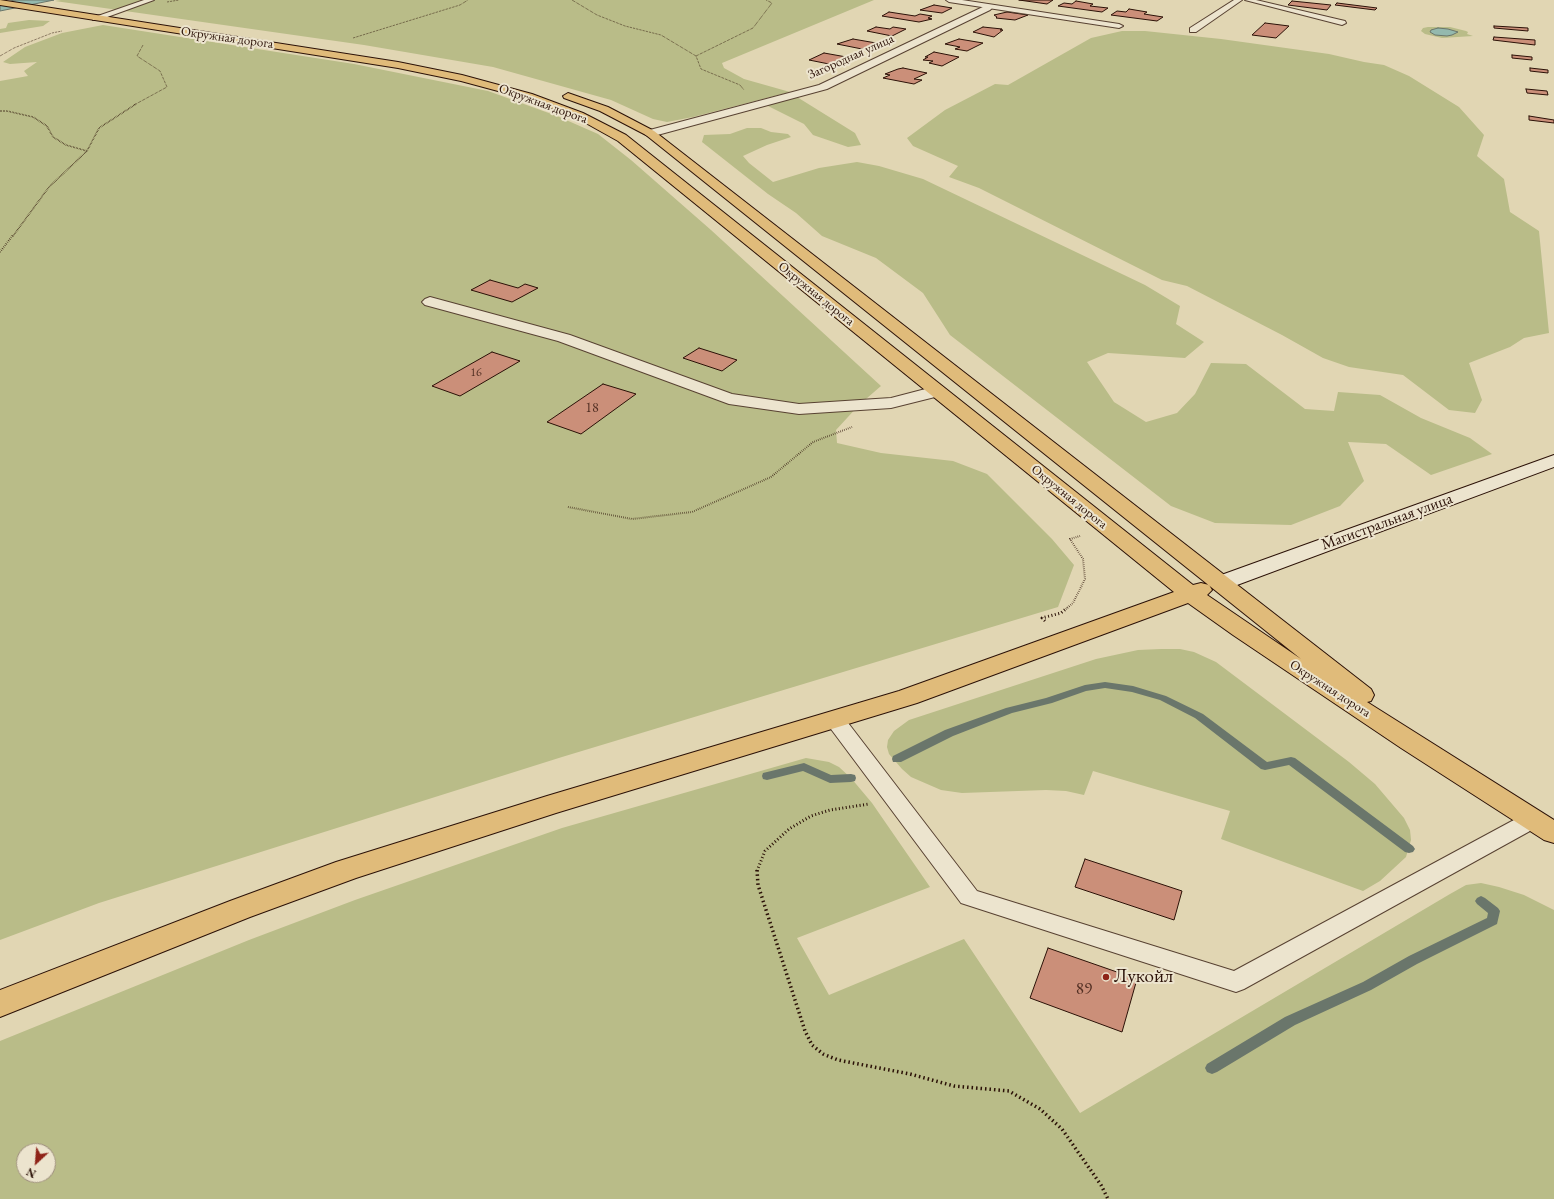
<!DOCTYPE html>
<html>
<head>
<meta charset="utf-8">
<style>
  body { margin:0 }
  #map { position:relative; width:1554px; height:1199px; overflow:hidden; background:#e1d6b3; font-family:"EB Garamond",serif }
  canvas { display:block }
  .north { position:absolute; left:16px; top:1143px; width:40px; height:40px; box-sizing:border-box; background:#ece4ce; border:1px solid #9f907e; border-radius:50%; rotate:206deg; font-size:11px; font-weight:700; line-height:16px; text-align:center; color:#2b1107 }
  .north::after { content:''; display:block; margin:auto; width:14px; height:18px; background:#8f2418; clip-path:polygon(50% 0,100% 100%,50% 72%,0 100%) }
</style>
</head>
<body>
<div id="map">
<canvas width="1554" height="1199"></canvas>
<div class="north">N</div>
</div>
<script>
const ctx = document.querySelector('canvas').getContext('2d');
ctx.lineJoin = 'round';
function fill(path, color) { ctx.fillStyle = color; ctx.fill(path, 'evenodd'); }
const shape = rows => new Path2D(rows.map(r => 'M' + r).join(''));
function strokePath(path, color, width, dash) { ctx.strokeStyle = color; ctx.lineWidth = width; ctx.lineCap = dash ? 'butt' : 'round'; ctx.setLineDash(dash || []); ctx.stroke(path); }
function drawText(font, color, halo, rows, align = 'center') {
  ctx.font = font + ' "EB Garamond",serif'; ctx.lineWidth = 4; ctx.setLineDash([]); ctx.textBaseline = 'middle'; ctx.strokeStyle = halo; ctx.fillStyle = color; for (const [text, x, y, turn = 0] of rows) {
    ctx.save(); ctx.translate(x, y); ctx.rotate((+turn || 0) * Math.PI / 180); ctx.textAlign = isNaN(turn) ? turn : align; if (halo) ctx.strokeText(text, 0, 0); ctx.fillText(text, 0, 0); ctx.restore();
  }
}
fill(shape([
  [61,0,874,0,722,63,724,68,744,79,790,92,693,117,667,122,653,119,611,100,493,67,364,45,55,1],
  [29,20,50,21,43,26,0,33,0,29,6,28,8,23],
  [103,25,354,64,488,91,557,116,598,134,631,160,711,230,881,386,859,405,836,430,837,443,881,453,953,461,987,474,1052,539,1074,565,1058,607,562,757,99,903,0,940,0,81,28,76,24,71,37,62,10,64,3,62,25,47,62,33],
  [1428,27,1450,27,1466,31,1468,32,1467,34,1473,36,1442,38,1425,34,1421,31,1423,28],
  [1122,31,1145,31,1221,39,1329,54,1364,62,1384,65,1409,76,1459,107,1484,135,1477,156,1504,179,1510,212,1539,231,1549,333,1524,338,1510,347,1469,363,1482,400,1475,413,1449,410,1403,375,1349,367,1323,358,1282,335,1187,286,1162,280,979,188,949,177,958,166,913,146,907,138,945,110,995,84,1008,85,1091,38],
  [797,97,855,133,861,145,848,147,813,135,804,124,766,105],
  [747,128,761,128,771,132,788,134,791,137,767,145,743,156,749,163,773,182,819,168,857,162,879,166,923,179,1145,285,1180,306,1176,324,1204,342,1185,358,1108,353,1087,362,1114,402,1146,422,1177,413,1195,394,1211,363,1246,364,1305,409,1334,411,1338,392,1380,395,1421,418,1470,438,1492,454,1431,475,1386,444,1348,442,1364,481,1340,506,1291,525,1215,523,1171,506,950,335,923,293,876,258,822,236,796,213,768,194,702,142,704,135,730,134],
  [1161,649,1180,649,1194,652,1216,662,1349,762,1375,784,1404,818,1410,830,1411,840,1406,857,1380,881,1363,891,1221,839,1230,811,1093,771,1084,795,1066,791,1046,790,962,793,941,790,911,777,902,769,889,754,887,747,888,740,894,731,909,720,1096,659,1138,650],
  [806,758,829,762,839,767,851,778,872,803,930,887,797,938,829,995,964,939,1080,1113,1450,894,1466,885,1481,883,1499,887,1524,895,1554,910,1554,1199,0,1199,0,1041,249,940,355,900,562,828],
  [24,1151,48,1151,48,1175,24,1175]
]), '#b9bc88');
const water = shape([
  [15,0,54,0,0,11,0,3,15,0],
  [1438,28,1448,29,1458,32,1452,35,1447,36,1435,35,1430,32,1431,30,1438,28]
]);
fill(water, '#94b9ae');
strokePath(water, '#6a766b', 1);
fill(shape([
  [1105,682,1133,686,1166,696,1203,714,1267,762,1291,757,1295,758,1413,846,1415,849,1413,852,1409,853,1405,852,1289,765,1265,770,1261,769,1195,718,1160,700,1132,692,1105,688,1086,691,1052,703,1012,713,953,736,901,762,893,762,892,759,893,756,945,730,1006,708,1046,698,1085,685,1105,682],
  [804,763,831,775,851,774,855,775,856,778,855,781,851,782,830,783,803,771,767,780,763,779,762,776,763,773,804,763],
  [1481,896,1485,898,1498,908,1500,911,1497,924,1417,964,1371,990,1295,1025,1217,1072,1212,1074,1207,1072,1205,1068,1207,1064,1285,1017,1363,982,1409,956,1487,918,1488,913,1477,904,1475,901,1477,898,1481,896]
]), '#6a766b');
const building = shape([
  [1019,0,1053,0,1047,4,1019,0],
  [1076,1,1093,4,1090,6,1108,8,1102,12,1058,6,1064,3,1072,4,1076,1],
  [1292,1,1331,5,1327,10,1288,5,1292,1],
  [1337,3,1377,8,1375,10,1335,5,1337,3],
  [934,5,952,8,942,13,920,10,934,5],
  [1129,9,1147,12,1144,14,1163,17,1157,21,1111,15,1117,11,1126,12,1129,9],
  [889,12,915,16,920,14,932,16,928,18,932,19,919,22,882,16,889,12],
  [1007,12,1028,15,1015,20,996,18,997,17,994,15,1007,12],
  [1265,23,1289,26,1276,38,1252,35,1265,23],
  [1494,26,1528,28,1528,31,1494,28,1494,26],
  [876,27,890,29,893,27,906,29,892,36,867,31,876,27],
  [983,27,1002,29,1000,30,1003,30,994,37,973,32,983,27],
  [1494,37,1535,40,1535,45,1493,40,1494,37],
  [853,39,876,43,874,43,878,44,867,50,837,44,853,39],
  [959,39,983,43,967,51,955,49,960,47,945,44,959,39],
  [934,52,959,57,942,66,929,63,933,61,923,60,928,57,925,57,934,52],
  [824,53,852,58,844,61,838,60,829,64,809,60,824,53],
  [1512,55,1532,57,1532,60,1512,58,1512,55],
  [903,68,927,73,914,79,922,80,914,84,883,78,890,75,885,74,898,69,903,68],
  [1530,68,1548,70,1548,73,1530,71,1530,68],
  [1526,89,1547,91,1548,95,1527,93,1526,89],
  [1529,116,1554,120,1554,123,1529,120,1529,116],
  [490,280,518,288,525,284,538,288,512,302,471,290,490,280],
  [699,348,737,360,722,371,683,358,699,348],
  [492,352,520,361,460,396,432,386,492,352],
  [603,384,636,394,581,434,547,422,603,384],
  [1085,859,1182,891,1174,920,1075,887,1085,859],
  [1048,948,1137,979,1122,1032,1030,998,1048,948]
]);
fill(building, '#cb8f79');
strokePath(building, '#2b1107', 1);
const lane = shape([
  [144,0,154,0,99,20,93,20,92,18,144,0],
  [946,0,962,0,1119,24,1123,26,1119,28,949,2,946,0],
  [1234,0,1242,0,1196,32,1190,32,1190,28,1234,0],
  [1245,0,1256,0,1345,21,1346,23,1342,25,1245,0],
  [835,713,842,715,977,891,1234,971,1525,814,1532,812,1539,814,1542,820,1539,826,1244,989,1236,992,961,903,828,725,825,720,828,715,835,713]
]);
const street = shape([
  [987,5,992,8,990,10,827,89,650,137,646,135,644,133,646,131,819,85,987,5],
  [430,297,570,335,732,394,799,404,891,398,937,386,943,387,946,391,943,395,891,408,799,414,729,404,558,341,425,305,422,302,425,299,430,297]
]);
const secondary = shape([
  [1554,455,1554,467,1229,588,1221,590,1213,588,1210,583,1213,578,1554,455]
]);
const primary = shape([
  [0,0,398,62,462,75,532,94,583,113,626,135,1193,585,1201,583,1209,585,1212,590,1207,595,1301,659,646,135,600,111,564,98,563,96,568,93,608,107,654,131,1371,689,1374,695,1371,701,1367,702,1554,820,1554,843,1544,840,1401,748,1233,635,1188,603,917,703,556,813,356,878,250,917,0,1017,0,990,230,901,336,862,547,796,899,691,1174,592,618,141,575,117,524,98,461,81,398,68,0,5,0,0]
]);
strokePath(lane, '#584232', 2);
strokePath(street, '#584232', 2);
strokePath(secondary, '#2b1107', 2);
strokePath(primary, '#2b1107', 2);
strokePath(shape([
  [572,0,597,15,625,26,661,35,696,56,701,69,740,85,744,90],
  [167,2,179,0],
  [353,38,460,5,468,0],
  [0,56,14,48,52,33,62,31],
  [696,56,753,28,772,3,766,0],
  [134,105,167,87,160,71,137,56,143,45]
]), '#2b1107', 1, [0.5, 1]);
strokePath(shape([
  [0,111,7,111,33,117,47,126,53,137,66,145,87,151],
  [13,236,49,187,87,151,99,128,136,104]
]), '#2b1107', 1.5, [0.5, 1]);
strokePath(shape([
  [0,252,13,235],
  [568,507,632,519,692,512,771,477,813,442,852,427],
  [1066,609,1073,603,1085,579,1083,559,1070,539,1080,536]
]), '#2b1107', 2, [0.5, 1.5]);
strokePath(shape([
  [1045,621,1042,618,1061,613,1067,608],
  [757,871,765,851,789,829,811,816,830,810,869,804]
]), '#2b1107', 3, [1, 2.5]);
strokePath(shape([
  [757,870,758,885,805,1031,812,1045,823,1054,838,1060,910,1074,954,1086,1009,1091,1040,1109,1062,1129,1101,1185,1108,1199]
]), '#2b1107', 3.5, [1.5, 3]);
fill(lane, '#ece4ce');
fill(street, '#ece4ce');
fill(secondary, '#ece4ce');
fill(primary, '#e0bb7a');
for (const [x, y, r, color] of [
  [1106,977,4,"#8f2418"]
]) { const dot = new Path2D(); dot.arc(x, y, r, 0, 2 * Math.PI); ctx.fillStyle = color; ctx.fill(dot); strokePath(dot, '#ece4ce', 1.5); }
drawText('12px', '#533024', null, [
  ["16",476,373]
]);
drawText('13px', '#2b1107', '#ece4ce', [
  ["Окружная дорога",227,38,8],
  ["Загородная улица",851,57,-24],
  ["Окружная дорога",543,104,20],
  ["Окружная дорога",816,294,39],
  ["Окружная дорога",1069,497,39],
  ["Окружная дорога",1330,689,33]
]);
drawText('14px', '#533024', null, [
  ["18",592,408]
]);
drawText('16px', '#2b1107', '#ece4ce', [
  ["Магистральная улица",1387,522,-20]
]);
drawText('17px', '#533024', null, [
  ["89",1084,989]
]);
drawText('19px', '#2b1107', '#ece4ce', [
  ["Лукойл",1114,977]
], 'left');
</script>
</body>
</html>
